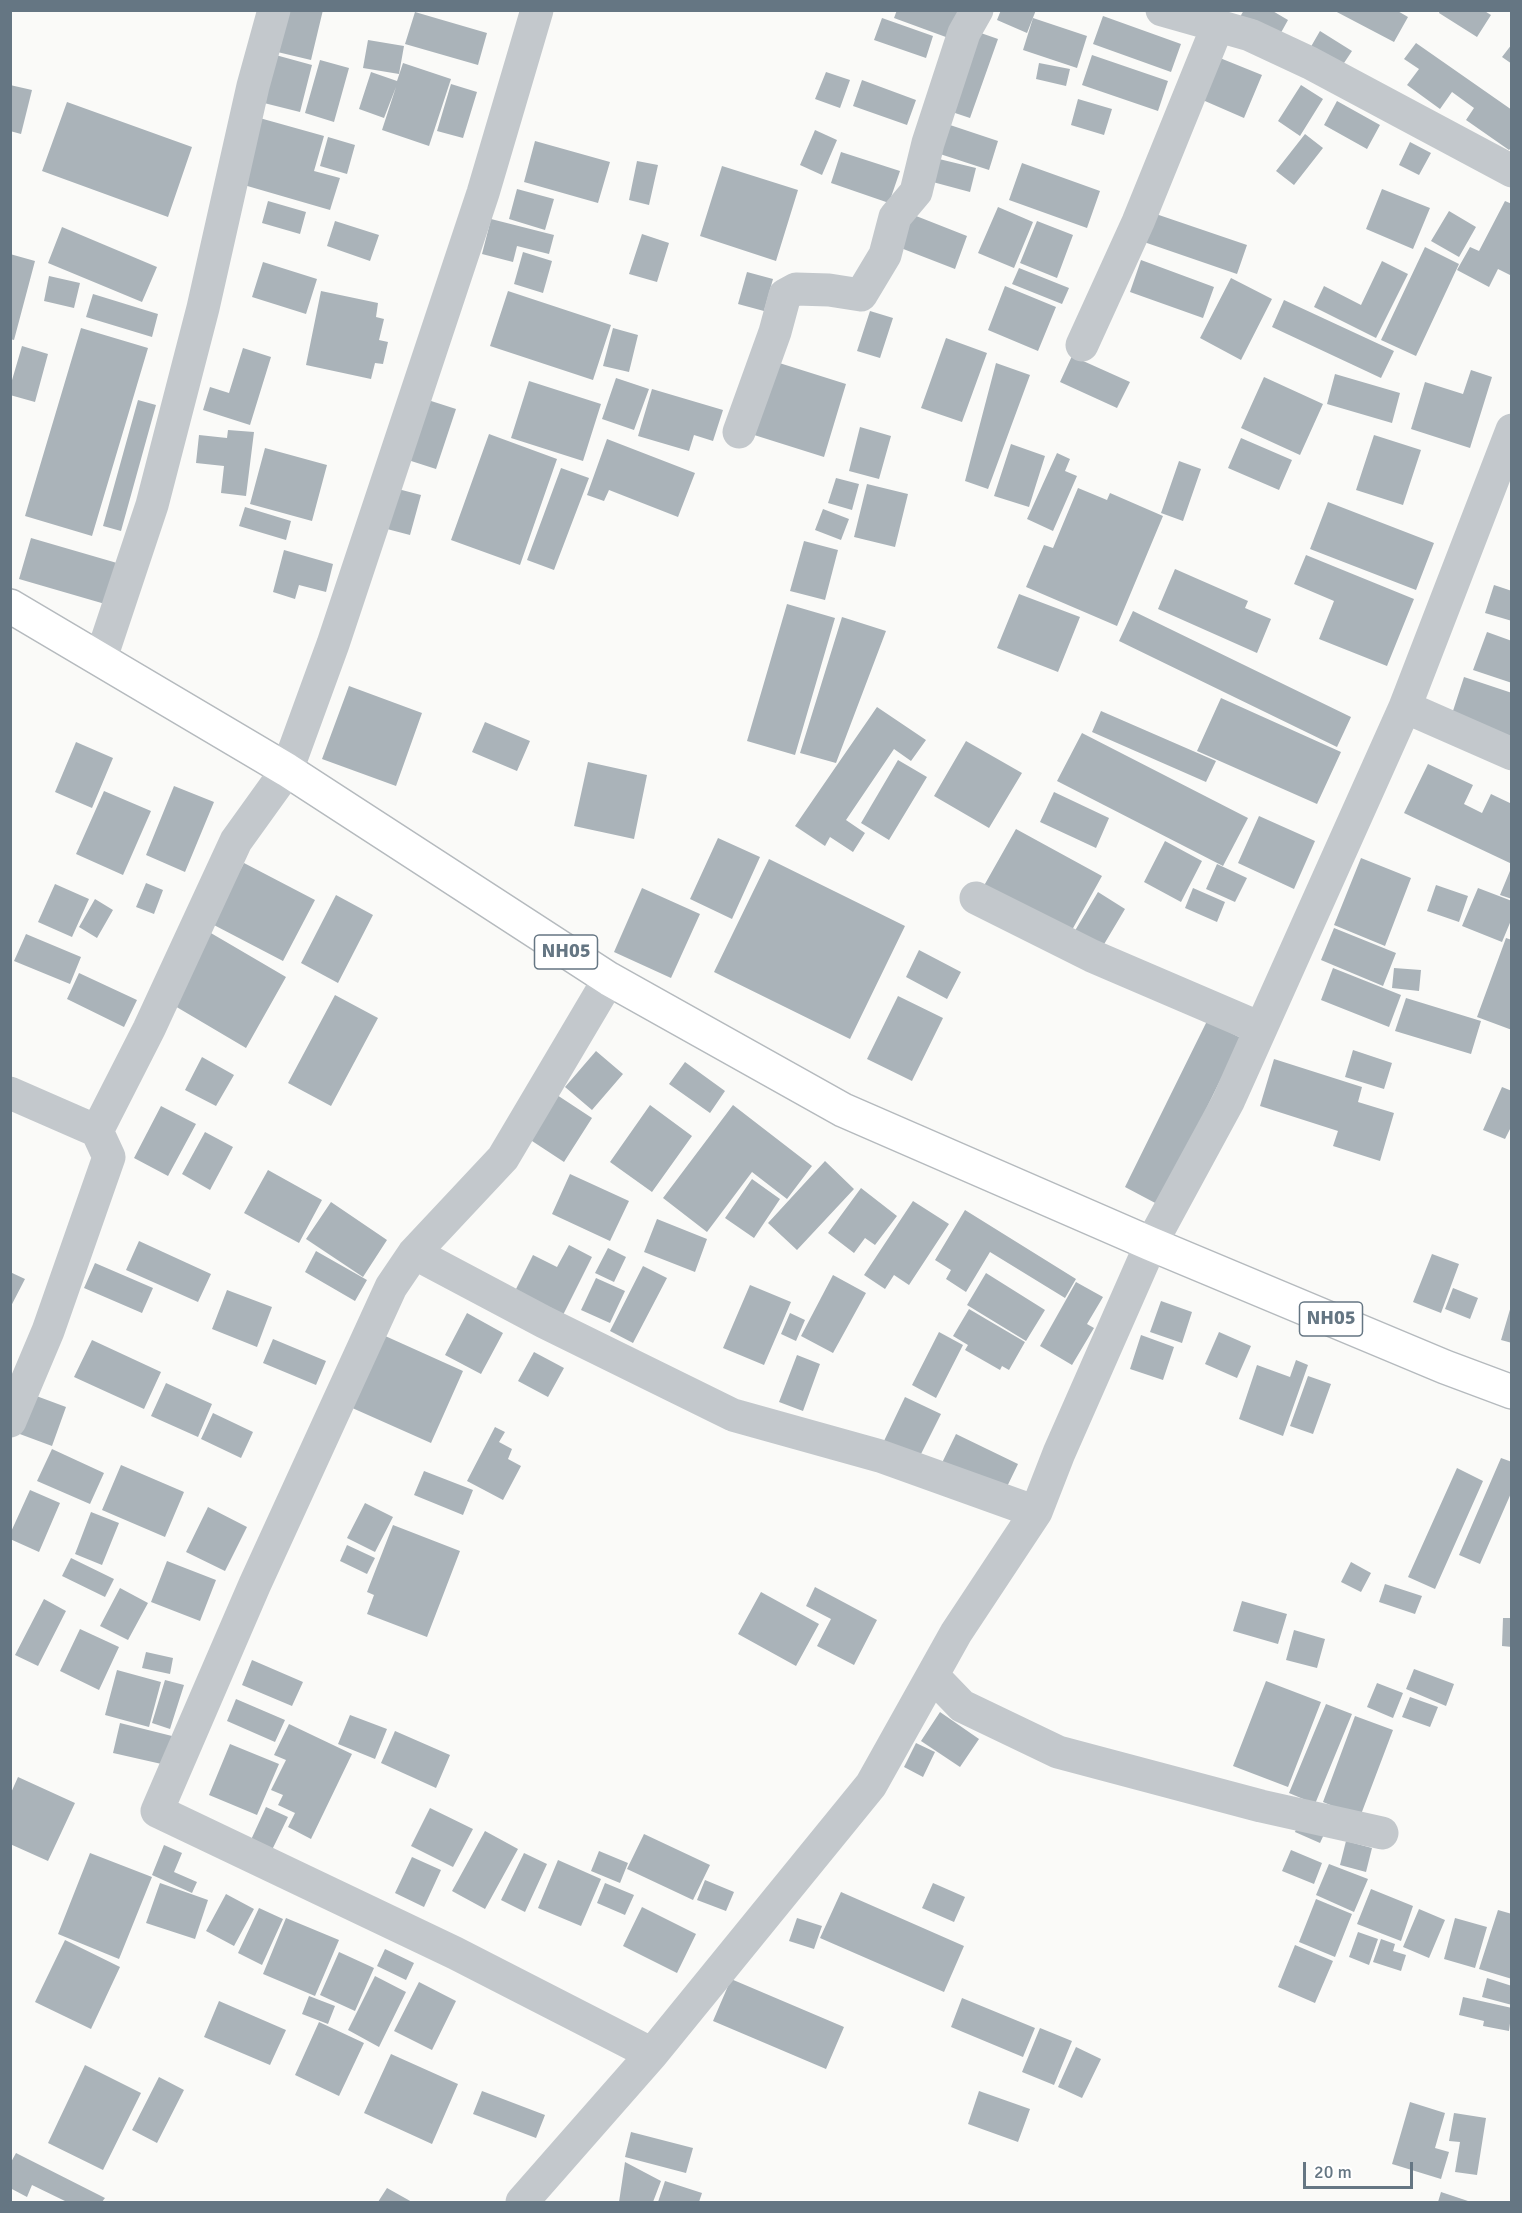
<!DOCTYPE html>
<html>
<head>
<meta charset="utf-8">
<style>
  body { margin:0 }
  #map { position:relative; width:1522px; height:2213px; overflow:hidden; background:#fafaf8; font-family:Signika,sans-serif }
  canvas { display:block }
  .frame { position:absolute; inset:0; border:12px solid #657683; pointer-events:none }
  .scale { position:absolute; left:1303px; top:2162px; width:110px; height:27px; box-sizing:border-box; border:3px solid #657683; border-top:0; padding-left:8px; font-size:18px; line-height:21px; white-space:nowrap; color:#657683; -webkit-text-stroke:4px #fff; paint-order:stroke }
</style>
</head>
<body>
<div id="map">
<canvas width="1522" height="2213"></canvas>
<div class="frame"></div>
<div class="scale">20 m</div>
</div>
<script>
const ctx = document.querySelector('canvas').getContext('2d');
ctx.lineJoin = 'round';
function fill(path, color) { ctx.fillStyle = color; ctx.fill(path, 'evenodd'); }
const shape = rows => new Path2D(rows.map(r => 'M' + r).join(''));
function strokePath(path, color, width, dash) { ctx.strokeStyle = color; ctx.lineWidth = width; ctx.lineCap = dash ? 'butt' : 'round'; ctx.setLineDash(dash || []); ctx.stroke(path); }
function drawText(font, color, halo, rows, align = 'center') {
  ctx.font = font + ' Signika,sans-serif'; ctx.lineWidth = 6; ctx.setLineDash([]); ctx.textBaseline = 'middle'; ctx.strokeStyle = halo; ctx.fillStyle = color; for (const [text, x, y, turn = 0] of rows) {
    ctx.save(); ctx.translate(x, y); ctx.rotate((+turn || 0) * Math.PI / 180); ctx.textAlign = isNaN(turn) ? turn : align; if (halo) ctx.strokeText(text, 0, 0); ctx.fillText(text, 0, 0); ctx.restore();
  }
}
fill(shape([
  [279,10,323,10,311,60,269,50],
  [897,10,964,10,954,40,894,18],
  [1001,10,1036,10,1027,33,997,20],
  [1244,10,1271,10,1288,20,1278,38,1240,17],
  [1333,10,1396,10,1408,17,1394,42],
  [1440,10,1483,10,1491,15,1477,37,1439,13],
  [415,12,487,33,478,65,405,44],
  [1103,16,1181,44,1171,72,1093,44],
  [882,18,933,36,926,58,874,40],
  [1033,18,1087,36,1077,68,1023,50],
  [1320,31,1352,51,1340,69,1309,50],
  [978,32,998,39,970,118,949,111],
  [368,40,404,46,399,74,363,68],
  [1416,43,1512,110,1512,147,1509,150,1466,120,1474,108,1452,92,1440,109,1407,85,1419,69,1404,59],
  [1512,44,1512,64,1502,57],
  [272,54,312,65,300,112,260,102],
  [1092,55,1168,81,1158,111,1082,85],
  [1215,56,1262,75,1244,118,1198,98],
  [320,60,349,68,334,122,305,113],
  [403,63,451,79,429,146,382,130,396,87,384,118,359,109,371,72,397,81],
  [1039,63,1070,69,1066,86,1036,79],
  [826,72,850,80,840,108,815,99],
  [862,80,916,100,907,125,853,106],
  [451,84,477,92,463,138,437,131],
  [10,85,32,90,21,134,10,131],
  [1301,85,1323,99,1300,136,1278,121],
  [1078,99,1112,109,1104,135,1071,125],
  [1337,101,1380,125,1367,149,1324,125],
  [67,102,192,147,168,217,42,171],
  [256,117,324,136,314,171,340,178,330,210,237,183],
  [950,125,998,141,989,170,940,154],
  [815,130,837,140,822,175,800,165],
  [1305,134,1323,148,1294,185,1276,171],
  [328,137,355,145,347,174,320,166],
  [535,141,610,162,598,203,524,182],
  [1410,142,1431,153,1419,175,1399,165],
  [841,152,900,171,889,203,831,183],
  [935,158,976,168,970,192,929,181],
  [637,161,658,165,649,205,629,200],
  [1022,163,1100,191,1087,228,1009,200],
  [722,166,798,190,776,261,700,236],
  [517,189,554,199,545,230,509,219],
  [1382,189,1430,208,1413,249,1366,229],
  [268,201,306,212,300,234,262,223],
  [1505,201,1512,204,1512,276,1498,269,1489,287,1457,270,1470,247,1479,251],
  [998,207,1033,222,1014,268,978,253],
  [1449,211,1476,227,1459,257,1431,241],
  [906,212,967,236,955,269,893,245],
  [1153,213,1247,245,1237,274,1144,242],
  [491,219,554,235,549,254,517,246,513,262,482,254],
  [335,221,379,235,370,261,327,246],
  [1037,221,1073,235,1057,278,1020,263],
  [62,227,157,267,142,302,48,263],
  [642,234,669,243,657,282,629,274],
  [1425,247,1459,264,1416,356,1381,340],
  [523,252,552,261,543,293,514,284],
  [10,254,35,261,14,340,10,339],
  [1141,260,1214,287,1203,318,1130,292],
  [1382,261,1408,274,1376,338,1314,307,1324,286,1361,305],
  [263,262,317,279,306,314,252,297],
  [1019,268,1069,288,1062,304,1012,284],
  [747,272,773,279,764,311,738,304],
  [49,276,80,283,74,308,44,301],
  [1231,278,1272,299,1241,360,1200,338],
  [1005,286,1056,307,1038,351,988,330],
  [321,291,378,303,376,317,384,319,379,340,388,342,383,364,375,363,371,379,306,365],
  [508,291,611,325,593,380,490,346],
  [93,294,158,314,152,337,86,317],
  [1284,300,1394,351,1381,378,1272,327],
  [870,311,893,318,880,358,857,351],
  [81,328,148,348,92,536,25,516],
  [613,328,638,335,629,372,603,366],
  [946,338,987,353,962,422,921,408],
  [22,346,48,354,35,402,10,395,10,387],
  [243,348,271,357,250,425,203,410,210,387,229,393],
  [1072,356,1130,382,1117,408,1060,382],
  [773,361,846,384,824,457,751,434],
  [996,363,1030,375,988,489,965,481],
  [1471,370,1492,377,1470,448,1411,429,1425,382,1463,394],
  [1335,374,1400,393,1392,423,1327,404],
  [1264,377,1323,404,1300,455,1241,428],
  [616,378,649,389,634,430,602,419],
  [529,381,601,404,583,461,511,438],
  [652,389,723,410,713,441,694,435,689,451,638,436],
  [138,400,156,405,121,531,103,526],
  [428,400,456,409,436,469,408,460],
  [860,427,891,436,879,479,849,471],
  [228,430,254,432,246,496,221,493,224,466,196,463,199,435,227,438],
  [489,434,557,459,520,565,451,540],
  [1374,435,1421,450,1403,505,1356,490],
  [1241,438,1292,460,1279,490,1228,468],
  [607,439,695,473,678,517,609,490,604,501,587,495],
  [1011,444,1045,456,1029,507,994,496],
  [265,448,327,465,312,521,250,504],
  [1057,453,1070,459,1065,471,1077,476,1053,531,1027,519],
  [1179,461,1201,469,1183,521,1161,513],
  [561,468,589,478,554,570,527,560],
  [836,478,859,484,852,510,828,503],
  [867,484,908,494,895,547,854,537],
  [1078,488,1107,500,1110,493,1163,516,1117,626,1026,587,1044,545,1053,548],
  [398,489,421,495,410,535,387,529],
  [1328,502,1434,543,1416,590,1310,549],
  [245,507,291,521,286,540,239,526],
  [823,509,849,519,841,540,815,530],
  [31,538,117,563,105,604,19,579],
  [804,541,838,550,825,600,790,591],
  [284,550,333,564,326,592,299,585,295,599,273,592],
  [1306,555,1414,599,1387,666,1319,639,1334,601,1294,584],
  [1175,569,1248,601,1245,608,1271,619,1257,653,1158,609],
  [1494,585,1512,591,1512,621,1485,613],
  [1019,594,1080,617,1058,672,997,648],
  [787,604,835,618,795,755,747,741],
  [1133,611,1351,717,1337,747,1119,641],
  [842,617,886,631,836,763,800,753],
  [1487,632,1512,641,1512,683,1473,670],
  [1464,677,1512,693,1512,737,1451,717],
  [349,686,422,713,396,786,322,759],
  [1221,698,1341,752,1317,804,1197,751],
  [877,707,926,740,911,761,894,749,846,820,865,833,853,852,830,837,825,846,795,826],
  [1101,711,1216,761,1206,782,1092,732],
  [485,722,530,741,517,771,472,752],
  [1082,733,1248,818,1223,866,1057,781],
  [966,741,1022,773,989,828,934,796],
  [76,742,113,758,92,808,55,792],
  [898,760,927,777,889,840,861,823],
  [588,762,647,775,634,839,574,826],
  [1428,764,1473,785,1464,804,1482,813,1491,794,1512,804,1512,864,1404,813],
  [174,786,214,802,185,872,146,855],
  [104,791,151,811,123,875,76,854],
  [1054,792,1109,818,1096,848,1040,822],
  [1259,816,1315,841,1294,889,1238,863],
  [1016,829,1102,876,1067,939,981,891],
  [718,838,760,857,732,919,690,899],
  [1165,841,1202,861,1181,902,1144,882],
  [1361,858,1411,878,1385,946,1334,925],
  [769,859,905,926,850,1039,714,972],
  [244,863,315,900,283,961,212,924],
  [1217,864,1247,878,1235,902,1206,889],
  [1512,866,1512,899,1500,895],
  [146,883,163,890,154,914,136,907],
  [55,884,89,899,72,937,38,922],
  [1436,885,1468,896,1459,922,1427,911],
  [642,888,700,914,671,978,614,952],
  [1193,888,1225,902,1217,922,1185,908],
  [1478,888,1512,901,1512,918,1502,942,1462,926],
  [1098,892,1125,909,1100,951,1073,934],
  [336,895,373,915,338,983,301,963],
  [95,899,113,910,97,938,79,927],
  [1334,928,1396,953,1383,986,1321,960],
  [204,929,286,977,246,1048,163,999],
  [26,934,81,957,70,984,14,961],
  [1506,938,1512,940,1512,1030,1477,1017],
  [919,950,961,972,947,999,906,977],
  [1333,968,1401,995,1389,1027,1321,1000],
  [1394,968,1421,970,1419,991,1392,988],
  [79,973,137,1000,124,1027,67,999],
  [335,995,378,1018,331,1106,288,1083],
  [898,996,943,1018,912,1081,867,1059],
  [1406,998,1481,1021,1471,1054,1395,1031],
  [1207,1021,1241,1038,1159,1205,1125,1187],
  [1353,1050,1392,1063,1384,1089,1345,1077],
  [596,1051,623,1074,592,1110,565,1087],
  [202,1057,234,1075,216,1106,185,1090],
  [1274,1059,1362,1087,1358,1102,1394,1113,1380,1161,1333,1146,1338,1131,1260,1106],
  [685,1062,725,1091,710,1113,669,1084],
  [1502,1087,1512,1091,1512,1125,1505,1139,1483,1130],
  [557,1095,592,1118,564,1162,529,1139],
  [650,1105,692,1136,652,1192,610,1162],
  [733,1105,812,1166,787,1199,752,1172,707,1232,663,1198],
  [161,1106,196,1124,168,1176,134,1158],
  [205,1132,233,1147,210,1190,182,1174],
  [825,1161,854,1189,797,1250,768,1223],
  [268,1170,322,1200,299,1243,244,1213],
  [570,1174,629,1201,610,1241,552,1214],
  [752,1179,780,1199,754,1238,725,1218],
  [861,1188,897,1216,875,1245,865,1238,854,1253,828,1233],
  [913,1201,949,1224,909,1285,894,1275,885,1289,864,1275],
  [331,1202,387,1240,363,1277,306,1239],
  [965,1210,1076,1279,1065,1298,990,1252,966,1292,946,1279,951,1270,935,1260],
  [657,1219,707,1239,695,1272,644,1252],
  [139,1241,211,1274,198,1302,126,1270],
  [569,1245,592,1257,563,1315,515,1291,533,1255,557,1267],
  [608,1248,626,1257,614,1282,595,1273],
  [316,1251,367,1280,355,1301,305,1272],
  [1432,1254,1459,1264,1441,1313,1413,1302],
  [95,1263,153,1288,142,1313,84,1288],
  [643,1266,667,1278,633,1343,610,1331],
  [10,1272,25,1279,10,1308],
  [986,1273,1045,1310,1026,1341,967,1305],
  [833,1275,866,1293,833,1353,801,1336],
  [596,1278,625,1291,610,1323,581,1310],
  [1076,1282,1103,1297,1087,1324,1094,1328,1072,1365,1040,1346],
  [750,1285,791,1302,764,1365,723,1348],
  [1453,1288,1478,1298,1470,1319,1445,1309],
  [227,1290,272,1307,257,1347,212,1329],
  [1161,1301,1192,1312,1182,1343,1150,1332],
  [1511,1306,1512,1307,1512,1343,1501,1340],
  [969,1309,1025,1342,1009,1370,1002,1366,1000,1370,965,1350,968,1345,953,1336],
  [467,1313,503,1333,481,1374,445,1355],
  [790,1313,805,1320,796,1341,781,1334],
  [939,1332,963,1345,936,1398,912,1385],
  [1219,1332,1251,1346,1237,1378,1205,1364],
  [383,1335,463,1371,431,1443,350,1407],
  [1141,1335,1174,1347,1163,1380,1130,1369],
  [273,1339,326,1361,316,1385,263,1363],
  [92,1340,161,1372,144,1409,74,1377],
  [534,1352,564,1368,548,1397,518,1381],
  [797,1355,820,1364,803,1411,779,1402],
  [1296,1360,1308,1365,1283,1436,1239,1419,1257,1365,1290,1377],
  [1308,1376,1331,1384,1313,1434,1290,1426],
  [166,1383,212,1404,198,1437,151,1416],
  [31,1394,66,1407,52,1446,17,1433],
  [905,1397,941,1414,919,1458,884,1441],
  [213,1413,253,1432,241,1458,201,1439],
  [495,1427,505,1432,499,1442,512,1449,508,1459,521,1466,503,1500,467,1481],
  [956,1434,1018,1464,1002,1497,940,1467],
  [52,1449,104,1473,90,1504,37,1481],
  [1501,1458,1512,1462,1512,1491,1480,1564,1459,1555],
  [121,1465,184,1492,165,1537,102,1510],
  [1457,1468,1483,1481,1435,1589,1408,1577],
  [424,1471,473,1490,463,1515,414,1495],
  [30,1490,60,1503,39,1552,10,1539,10,1534],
  [365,1503,393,1517,375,1552,347,1538],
  [208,1507,247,1527,225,1571,186,1552],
  [91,1512,119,1523,102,1565,75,1554],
  [393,1525,460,1551,427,1637,367,1614,374,1595,367,1592],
  [347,1545,375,1558,367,1574,340,1561],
  [71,1558,114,1579,105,1597,62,1576],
  [167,1561,216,1580,200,1621,151,1602],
  [1351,1562,1371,1573,1361,1592,1341,1582],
  [1385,1584,1422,1596,1415,1614,1379,1602],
  [815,1587,877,1620,854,1665,817,1646,831,1619,806,1606],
  [120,1588,148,1603,128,1640,100,1626],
  [761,1592,819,1624,796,1666,738,1634],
  [44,1599,66,1611,38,1666,15,1655],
  [1242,1601,1287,1614,1278,1644,1233,1631],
  [1503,1618,1512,1618,1512,1647,1502,1646],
  [80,1629,119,1647,99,1690,60,1671],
  [1294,1630,1325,1639,1317,1668,1286,1660],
  [146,1652,173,1658,170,1674,142,1668],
  [252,1660,303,1682,292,1706,242,1685],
  [1414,1669,1454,1684,1446,1706,1406,1689],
  [117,1670,161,1682,149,1727,105,1715],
  [165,1680,184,1685,170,1729,152,1723],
  [1266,1681,1321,1702,1288,1787,1233,1766],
  [1377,1683,1403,1693,1393,1718,1367,1707],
  [1410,1697,1438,1707,1430,1727,1402,1717],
  [236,1699,285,1720,275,1742,227,1721],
  [1326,1704,1352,1714,1315,1804,1289,1793],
  [940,1712,979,1739,960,1767,921,1741],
  [350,1715,387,1729,375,1759,338,1744],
  [1355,1716,1393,1730,1360,1817,1323,1802],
  [120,1723,172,1736,166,1765,113,1753],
  [289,1724,352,1754,311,1839,288,1827,295,1813,278,1805,283,1795,271,1790,286,1760,274,1755],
  [395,1731,450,1755,436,1788,381,1763],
  [916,1743,935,1752,923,1777,904,1767],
  [230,1744,279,1764,257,1815,209,1795],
  [18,1777,75,1803,48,1861,10,1844,10,1795],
  [266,1807,288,1817,271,1852,250,1842],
  [430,1808,473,1829,453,1867,411,1846],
  [1301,1816,1327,1828,1320,1843,1295,1832],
  [485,1831,518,1849,485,1909,452,1891],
  [644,1834,710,1865,693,1900,627,1869],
  [1346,1841,1372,1848,1366,1872,1340,1865],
  [164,1845,182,1853,174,1872,197,1882,192,1893,152,1875],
  [1291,1850,1322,1863,1314,1884,1282,1871],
  [599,1851,628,1863,620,1883,591,1871],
  [90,1853,152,1877,119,1959,58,1934],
  [524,1853,547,1864,525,1912,501,1900],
  [412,1857,441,1870,424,1907,395,1893],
  [558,1860,601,1879,581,1926,538,1908],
  [1329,1864,1368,1879,1354,1912,1316,1895],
  [705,1880,734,1892,726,1911,697,1900],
  [160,1883,208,1900,195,1939,146,1923],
  [605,1883,634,1895,625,1915,597,1903],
  [933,1883,965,1897,954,1922,922,1908],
  [1371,1889,1413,1906,1401,1941,1357,1924],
  [841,1892,964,1946,944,1992,820,1938],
  [226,1894,254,1909,234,1946,206,1931],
  [1316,1899,1352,1914,1335,1957,1299,1942],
  [642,1907,696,1934,677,1973,623,1946],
  [259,1908,283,1919,262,1965,238,1953],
  [1419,1909,1445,1920,1429,1958,1403,1947],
  [1498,1910,1512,1914,1512,1979,1479,1969],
  [286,1918,339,1940,315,1996,263,1974],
  [797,1918,822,1926,814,1949,789,1941],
  [1455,1918,1487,1927,1475,1968,1444,1959],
  [1358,1932,1378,1939,1369,1965,1349,1957],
  [1381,1939,1395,1944,1393,1951,1406,1955,1401,1971,1373,1962],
  [65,1940,120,1967,91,2029,35,2002],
  [1295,1945,1333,1961,1315,2003,1278,1987],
  [385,1949,414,1963,406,1980,377,1966],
  [339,1952,374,1968,355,2011,320,1995],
  [375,1976,406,1992,379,2047,348,2030],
  [1487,1978,1512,1986,1512,2005,1482,1997],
  [731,1979,844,2027,826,2069,713,2021],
  [419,1982,456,2001,432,2050,394,2031],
  [309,1996,335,2006,328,2024,302,2014],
  [1463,1997,1512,2008,1509,2031,1483,2026,1484,2021,1459,2015],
  [962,1998,1035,2028,1023,2057,951,2027],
  [219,2001,286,2030,270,2065,204,2037],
  [319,2022,364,2043,339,2096,295,2075],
  [1040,2028,1072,2041,1054,2085,1022,2072],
  [1076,2047,1101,2059,1082,2098,1058,2087],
  [391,2054,458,2084,432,2144,364,2113],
  [85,2065,141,2093,103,2170,48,2143],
  [159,2077,184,2090,157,2143,132,2130],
  [482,2091,545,2115,536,2138,473,2114],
  [979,2091,1030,2109,1018,2142,968,2124],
  [1410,2102,1445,2113,1435,2148,1449,2152,1441,2179,1392,2164],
  [1454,2113,1486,2118,1477,2175,1455,2172,1460,2142,1449,2141],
  [631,2132,693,2148,686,2173,625,2157],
  [16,2153,105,2198,102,2202,67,2202,32,2185,27,2197,10,2188,10,2164],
  [625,2162,661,2181,653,2202,619,2202],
  [665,2181,702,2193,699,2202,658,2202],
  [387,2188,412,2202,378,2202],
  [1441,2192,1471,2202,1438,2202]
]), '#aab3b9');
const primary = shape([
  [10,606,287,770,609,979,843,1110,1151,1244,1445,1367,1512,1392]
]);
strokePath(primary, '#b5babe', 36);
strokePath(shape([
  [1162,10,1250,35,1310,63,1512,171],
  [1082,345,1138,222,1218,25],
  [739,432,775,332,785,295,796,289,829,290,861,295,885,255,895,217,916,192,928,143,964,33,977,10],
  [101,658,152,505,203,308,253,86,274,10],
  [1405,707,1512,754],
  [976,898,1092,956,1260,1028],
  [609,979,503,1158,414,1253,391,1287,255,1584,157,1811,455,1953,652,2054],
  [10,1093,97,1131],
  [414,1253,544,1322,733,1415,880,1456,1036,1512],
  [10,1421,48,1331,109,1157,97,1131,149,1029,236,841,287,770,333,644,483,193,537,10],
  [933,1676,962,1706,1058,1752,1261,1806,1382,1833],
  [522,2202,652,2054,871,1785,956,1633,1036,1512,1059,1453,1151,1244,1228,1102,1405,707,1512,430]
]), '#c3c8cc', 33);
strokePath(primary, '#fff', 33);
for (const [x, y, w] of [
  [566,952,63],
  [1331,1319,63]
]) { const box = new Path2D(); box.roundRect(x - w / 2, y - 17, w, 34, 4.5); ctx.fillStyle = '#fff'; ctx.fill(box); strokePath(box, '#657683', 1.5); }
drawText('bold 20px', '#657683', null, [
  ["NH05",566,952],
  ["NH05",1331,1319]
]);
</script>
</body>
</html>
